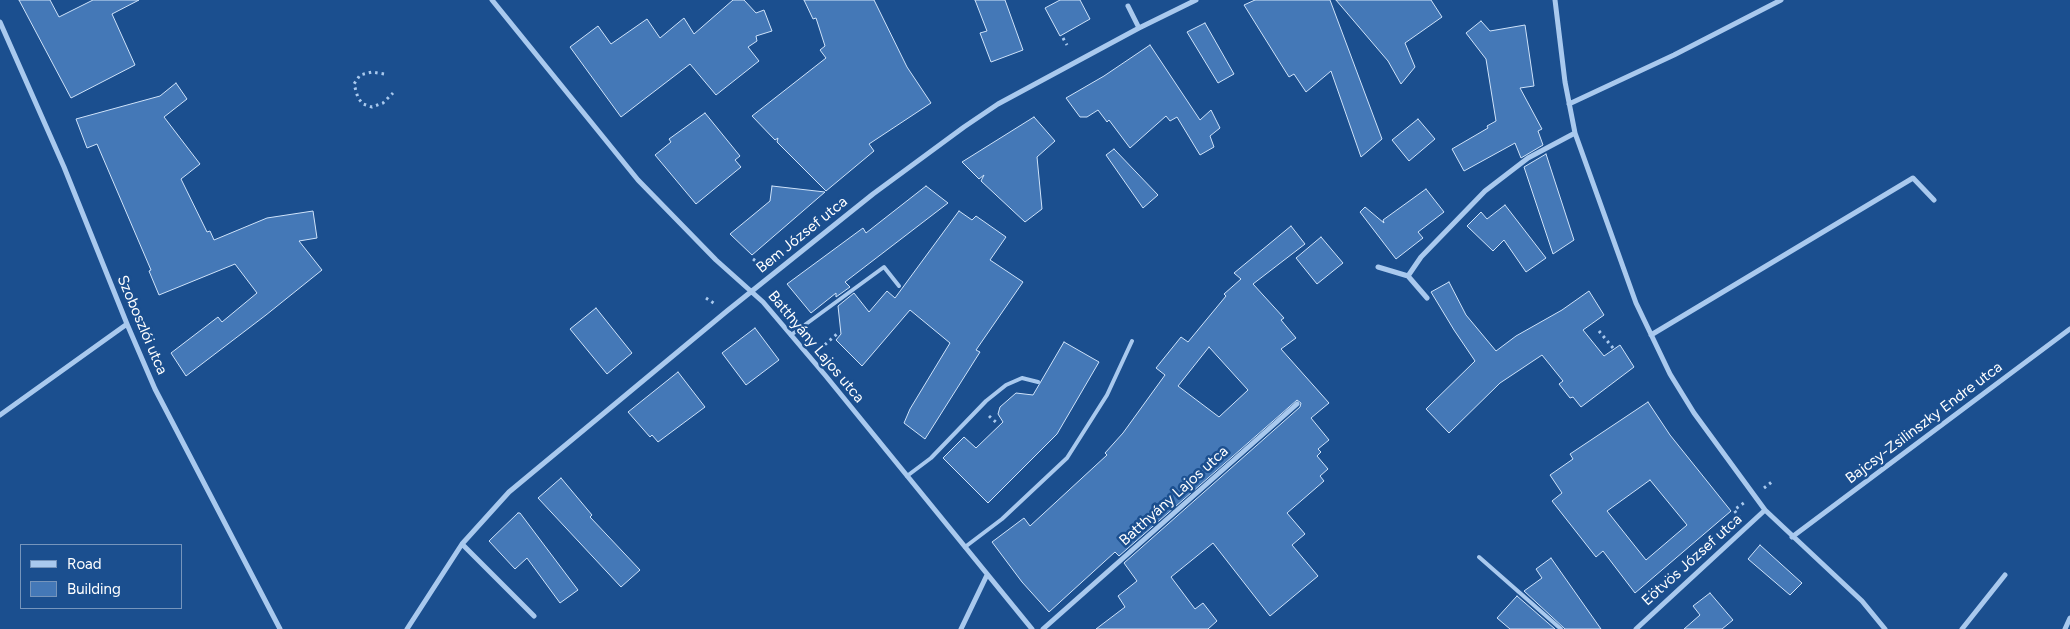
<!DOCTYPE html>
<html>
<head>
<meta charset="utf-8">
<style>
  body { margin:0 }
  #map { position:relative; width:2070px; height:629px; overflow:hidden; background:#1b4f8f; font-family:Figtree,sans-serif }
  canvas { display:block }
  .legend { position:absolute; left:20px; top:544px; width:162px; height:65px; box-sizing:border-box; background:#1b4f8f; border:1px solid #7695bc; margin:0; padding:6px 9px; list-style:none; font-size:15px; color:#fff }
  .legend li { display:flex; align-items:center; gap:10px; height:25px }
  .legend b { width:25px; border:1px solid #7695bc }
</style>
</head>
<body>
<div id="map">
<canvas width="2070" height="629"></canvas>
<ul class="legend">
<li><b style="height:6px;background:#a9c9ee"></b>Road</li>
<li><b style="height:14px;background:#4478b7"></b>Building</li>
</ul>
</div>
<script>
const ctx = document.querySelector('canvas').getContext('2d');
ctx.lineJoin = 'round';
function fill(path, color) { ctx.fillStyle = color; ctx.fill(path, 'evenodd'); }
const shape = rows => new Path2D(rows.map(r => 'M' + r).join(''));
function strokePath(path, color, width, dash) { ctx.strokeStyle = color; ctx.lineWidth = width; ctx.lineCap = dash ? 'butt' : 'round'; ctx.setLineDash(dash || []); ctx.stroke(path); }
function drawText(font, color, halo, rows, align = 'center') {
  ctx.font = font + ' Figtree,sans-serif'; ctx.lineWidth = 5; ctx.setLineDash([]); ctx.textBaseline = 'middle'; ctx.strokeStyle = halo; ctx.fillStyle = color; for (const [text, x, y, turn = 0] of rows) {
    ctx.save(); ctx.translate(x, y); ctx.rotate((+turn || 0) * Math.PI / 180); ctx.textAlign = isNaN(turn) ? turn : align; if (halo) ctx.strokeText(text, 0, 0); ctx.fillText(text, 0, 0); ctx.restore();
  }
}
const building = shape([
  [19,0,50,0,59,17,93,0,139,0,112,14,135,65,71,98,19,0],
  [733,0,744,0,756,13,764,10,772,31,756,36,757,41,748,47,759,61,716,95,690,64,621,117,570,47,598,26,611,44,647,19,660,38,684,18,694,34,733,0],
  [804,0,874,0,907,67,931,103,869,144,874,151,826,191,777,142,778,138,775,140,752,116,826,58,820,50,825,46,816,18,813,19,804,0],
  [975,0,1005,0,1023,50,991,62,980,33,987,31,975,0],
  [1060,0,1080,0,1090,19,1060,36,1045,8,1060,0],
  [1255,0,1330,0,1382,139,1361,157,1331,71,1306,92,1294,74,1289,77,1244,5,1255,0],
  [1336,0,1431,0,1442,17,1405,43,1415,67,1401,84,1388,61,1336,0],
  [1481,21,1490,31,1525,25,1534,86,1520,88,1542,129,1538,131,1543,145,1521,158,1515,143,1464,171,1452,149,1488,128,1487,126,1496,121,1486,59,1466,33,1481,21],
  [1205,23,1234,74,1218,83,1187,32,1205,23],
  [1150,45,1200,120,1211,110,1220,128,1210,136,1214,147,1200,155,1177,117,1170,121,1166,116,1130,148,1109,120,1107,122,1098,110,1087,117,1080,117,1066,98,1104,76,1150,45],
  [176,83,187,99,164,117,200,164,181,179,207,232,210,231,214,240,267,218,313,211,317,238,299,241,322,270,266,315,186,376,171,353,218,317,222,322,257,293,235,264,159,295,149,271,151,270,97,144,87,148,76,119,160,96,176,83],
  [705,113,740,156,735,160,741,167,696,204,655,155,671,142,669,139,705,113],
  [1034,117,1055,141,1037,157,1042,209,1025,222,981,181,984,175,979,179,962,162,1034,117],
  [1418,119,1435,139,1409,161,1392,140,1418,119],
  [1114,149,1158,195,1143,208,1106,155,1114,149],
  [1546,154,1574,240,1553,254,1524,167,1546,154],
  [772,186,825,192,752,255,730,234,770,201,772,186],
  [926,186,948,203,845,282,850,287,836,297,836,293,811,313,787,284,863,228,866,233,926,186],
  [1426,189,1444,212,1418,232,1423,238,1396,259,1360,212,1365,207,1384,223,1383,220,1426,189],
  [1505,205,1546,258,1526,272,1504,240,1493,251,1467,226,1481,212,1487,219,1505,205],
  [959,211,972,220,976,216,1006,237,990,260,1023,282,976,350,980,352,925,439,904,423,910,409,950,343,910,310,862,366,836,340,841,334,838,306,854,293,869,312,887,291,895,298,959,211],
  [1291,226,1305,244,1253,284,1284,318,1281,320,1296,338,1281,349,1329,403,1311,418,1329,440,1318,449,1321,452,1317,456,1328,469,1320,476,1324,481,1287,513,1305,534,1292,545,1318,576,1270,616,1213,543,1171,577,1195,609,1203,603,1217,621,1208,629,1096,629,1125,607,1118,596,1137,581,1124,563,1300,407,1301,403,1297,400,1119,556,1115,552,1049,612,1022,582,992,542,1024,518,1030,526,1107,455,1105,453,1123,433,1165,375,1156,368,1181,337,1188,342,1226,296,1224,294,1241,279,1234,273,1291,226],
  [1209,347,1248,390,1219,417,1178,386,1209,347],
  [1321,237,1343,263,1317,284,1296,258,1321,237],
  [1449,282,1466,315,1496,351,1516,336,1562,310,1589,291,1604,315,1583,330,1604,356,1620,345,1634,367,1581,407,1573,397,1570,398,1559,384,1563,381,1542,355,1500,383,1449,433,1426,409,1475,361,1454,330,1431,292,1449,282],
  [596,308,632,353,607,374,570,329,596,308],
  [755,328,779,360,746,385,722,353,755,328],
  [1064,342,1099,362,1057,434,988,503,943,458,964,437,976,448,1003,422,998,414,1000,407,1016,393,1033,395,1064,342],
  [678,372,705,407,658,442,652,435,650,437,628,412,678,372],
  [1648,402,1670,435,1731,511,1635,593,1603,551,1596,557,1552,501,1562,493,1550,475,1573,459,1570,454,1648,402],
  [1650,480,1687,525,1646,560,1607,511,1650,480],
  [561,478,592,515,590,517,640,570,621,587,538,498,561,478],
  [518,513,520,513,578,590,560,603,527,558,515,569,489,541,518,513],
  [1760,545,1802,583,1790,595,1748,559,1760,545],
  [1551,558,1558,568,1601,629,1565,629,1524,591,1542,578,1536,569,1551,558],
  [1710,593,1733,620,1722,629,1684,629,1700,615,1693,606,1710,593],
  [1517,596,1555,629,1510,629,1497,618,1517,596]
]);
fill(building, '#4478b7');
strokePath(building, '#cfe3fa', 1);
strokePath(shape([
  [1063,38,1067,45],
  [384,74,372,72,360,75,354,84,358,98,363,104,372,107,383,103,393,93],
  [753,259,763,266],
  [706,298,715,304],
  [1599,331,1613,348],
  [820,349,838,333],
  [989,416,998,424],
  [1764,488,1773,481],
  [1740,518,1734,510,1745,502]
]), '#a9c9ee', 3, [2.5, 4]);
strokePath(shape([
  [791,335,884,267,899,286],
  [907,476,931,458,986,401,1006,385,1022,378,1038,382],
  [965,547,1002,519,1067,458,1107,395,1132,341],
  [1479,557,1561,629]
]), '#a9c9ee', 4);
strokePath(shape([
  [492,0,638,180,716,260,763,302,825,375,1032,629],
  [1555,0,1565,82,1575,133,1636,303,1670,374,1694,413,1765,510,1862,601,1885,629],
  [1128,6,1139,28],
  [0,22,64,167,127,324,155,389,280,629],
  [1569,104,1674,55,1781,0],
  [1378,267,1408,276],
  [1427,298,1408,276,1421,257,1485,191,1528,158,1575,133],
  [1651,335,1913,178,1934,200],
  [0,415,127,324],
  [1792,537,2070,329],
  [462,544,534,616],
  [407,629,462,544,509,492,727,311,873,194,964,127,998,104,1139,28,1196,0],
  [961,629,987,575],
  [1043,629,1297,404],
  [1636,629,1765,510],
  [1962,629,2005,575],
  [2065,629,2070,618]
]), '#a9c9ee', 5);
drawText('15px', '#fff', '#1b4f8f', [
  ["Bem József utca",802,235,-39],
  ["Szoboszlói utca",142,325,67],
  ["Batthyány Lajos utca",816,347,50],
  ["Bajcsy-Zsilinszky Endre utca",1924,423,-37],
  ["Batthyány Lajos utca",1174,496,-42],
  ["Eötvös József utca",1692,560,-42]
]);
</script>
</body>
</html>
